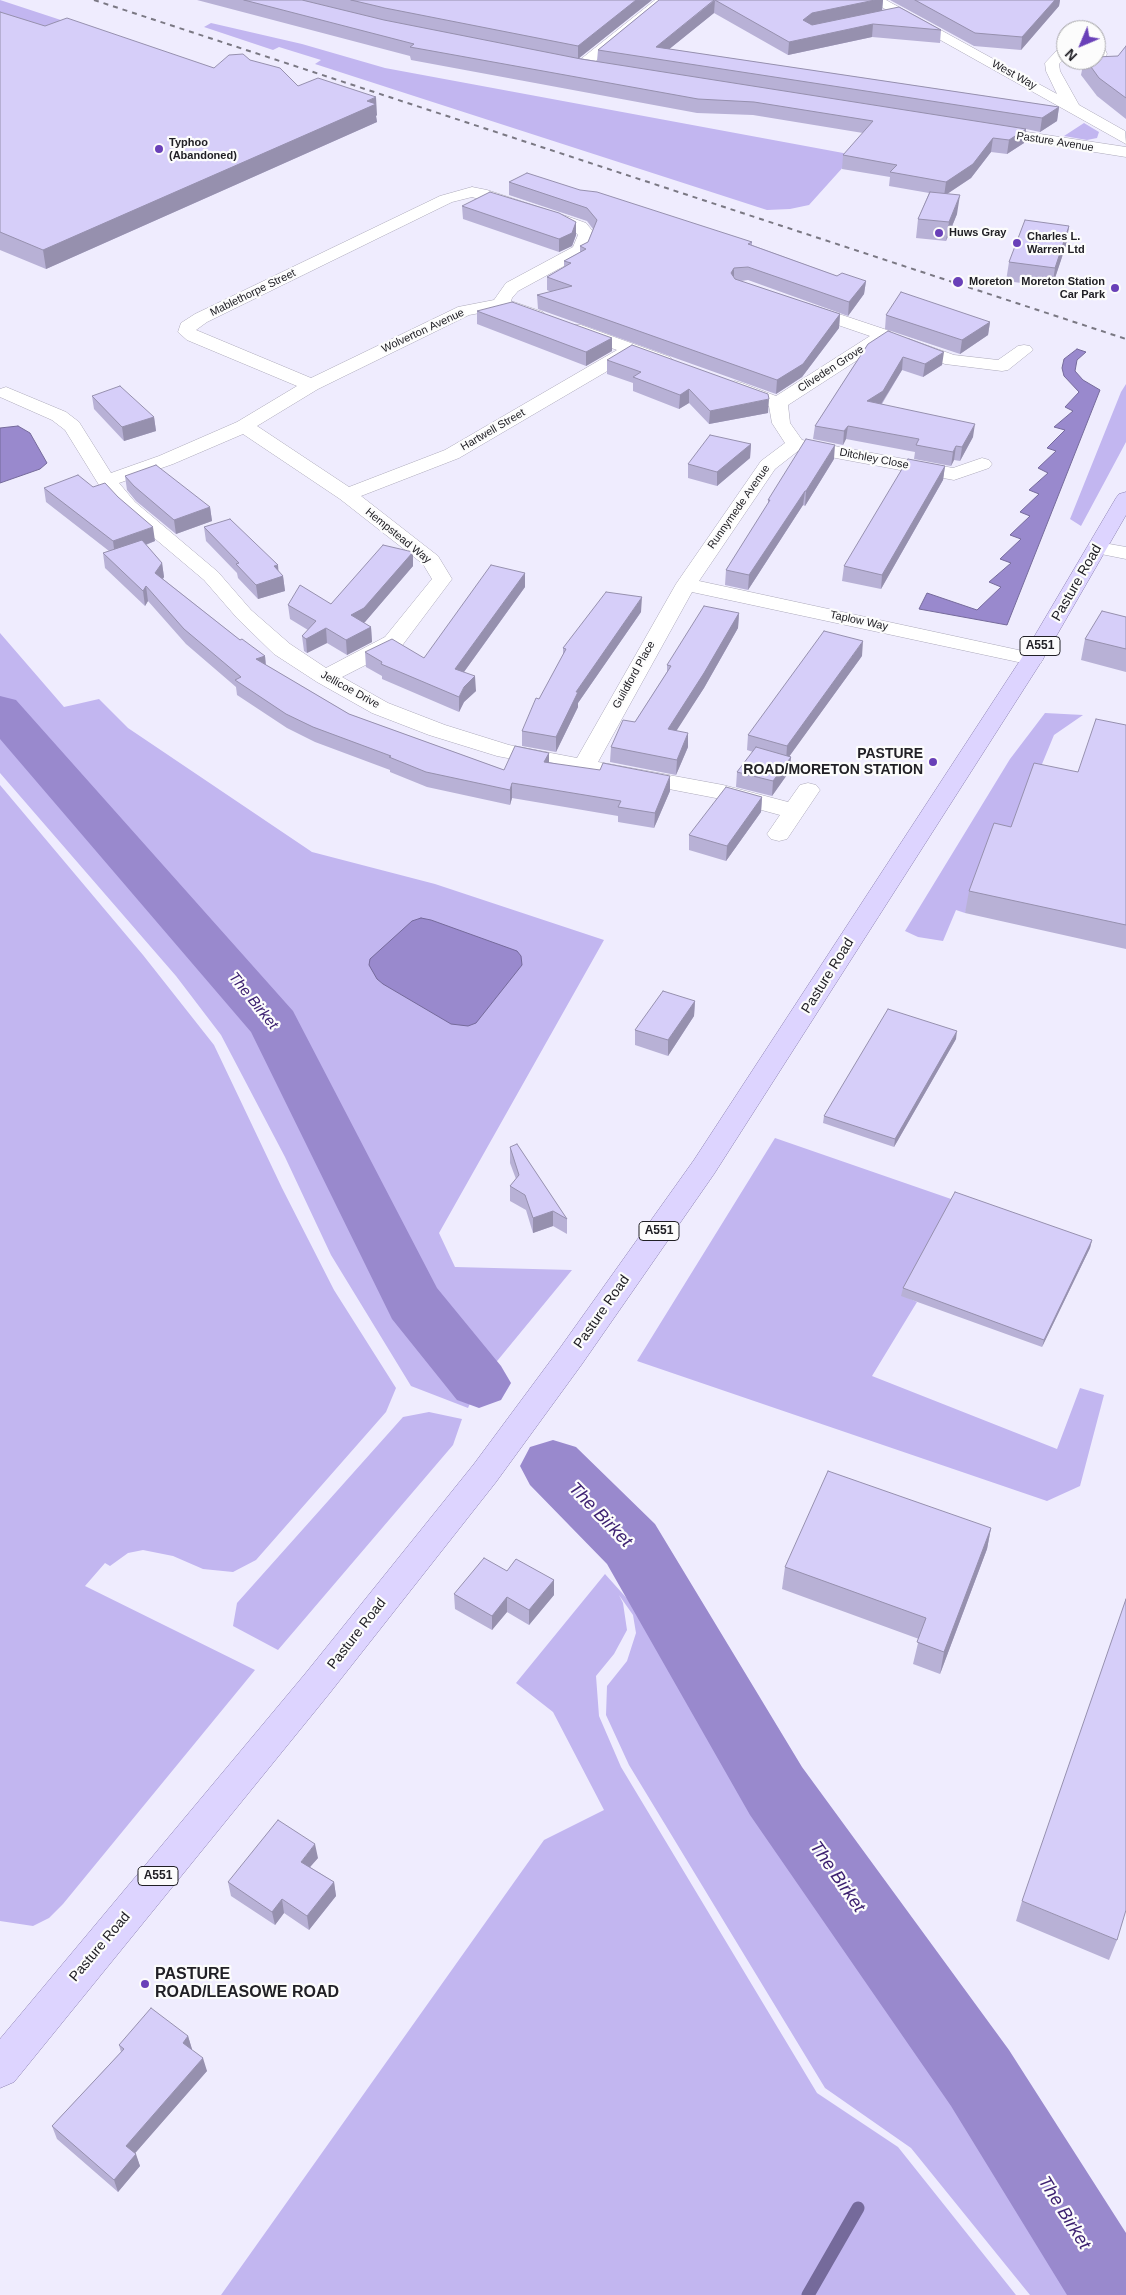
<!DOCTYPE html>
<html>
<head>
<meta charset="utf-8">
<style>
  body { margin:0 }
  #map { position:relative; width:1126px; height:2295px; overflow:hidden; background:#efecfe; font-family:Helvetica,sans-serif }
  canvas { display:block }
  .north { position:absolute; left:1056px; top:20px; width:50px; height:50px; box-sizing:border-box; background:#fcfcfc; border:1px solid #a4a4a6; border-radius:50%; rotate:225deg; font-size:14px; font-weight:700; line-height:20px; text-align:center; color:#212026 }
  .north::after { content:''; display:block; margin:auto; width:18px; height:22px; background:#6940b8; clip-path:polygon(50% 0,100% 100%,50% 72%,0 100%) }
</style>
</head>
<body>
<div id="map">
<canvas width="1126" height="2295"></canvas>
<div class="north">N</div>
</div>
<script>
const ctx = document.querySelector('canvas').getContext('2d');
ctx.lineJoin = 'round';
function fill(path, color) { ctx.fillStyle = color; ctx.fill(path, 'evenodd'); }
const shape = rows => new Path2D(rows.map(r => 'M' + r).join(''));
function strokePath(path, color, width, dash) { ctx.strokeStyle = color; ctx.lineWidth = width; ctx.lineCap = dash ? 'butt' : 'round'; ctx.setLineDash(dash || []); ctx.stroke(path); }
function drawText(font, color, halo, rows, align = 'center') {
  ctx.font = font + ' Helvetica,sans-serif'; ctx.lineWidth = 4.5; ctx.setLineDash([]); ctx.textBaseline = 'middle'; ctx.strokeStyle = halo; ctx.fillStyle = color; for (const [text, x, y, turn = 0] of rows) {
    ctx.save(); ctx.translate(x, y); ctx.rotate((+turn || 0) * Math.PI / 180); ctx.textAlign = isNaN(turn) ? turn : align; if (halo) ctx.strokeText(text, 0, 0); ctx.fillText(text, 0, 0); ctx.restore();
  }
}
fill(shape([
  [0,0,76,25,38,40,0,27],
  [211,23,302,44,385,68,854,155,809,205,790,209,767,210,315,64,321,60,279,47,273,50,204,27],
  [1084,123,1099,132,1097,138,1087,140,1064,136],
  [1126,384,1126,442,1081,526,1070,519,1121,392],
  [0,633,64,707,99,699,128,728,312,852,435,884,604,940,439,1233,455,1267,572,1270,479,1383,468,1408,411,1386,331,1255,285,1157,221,1035,176,976,0,773],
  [1045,713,1083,715,1054,735,1007,849,990,846,965,913,956,910,943,941,918,937,905,931,1010,759],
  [0,785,143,955,214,1045,282,1188,334,1290,396,1388,386,1412,256,1560,233,1572,203,1569,173,1556,143,1550,128,1553,110,1566,105,1563,85,1586,255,1670,63,1904,49,1918,33,1926,0,1921],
  [775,1138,954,1200,902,1295,917,1302,872,1376,1057,1449,1080,1388,1104,1395,1080,1486,1047,1501,637,1361],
  [429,1412,462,1419,453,1445,278,1650,233,1626,237,1603,403,1417],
  [605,1574,657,1632,805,1889,940,2078,1089,2295,1030,2295,911,2148,825,2088,629,1765,606,1715,607,1686,627,1661,636,1633,633,1615,619,1595,623,1603,627,1630,614,1654,596,1676,599,1716,621,1767,817,2093,898,2147,1016,2295,221,2295,544,1840,604,1810,553,1712,516,1683]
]), '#c2b6f0');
const water = shape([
  [1077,349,1086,352,1077,360,1075,371,1083,380,1100,390,1007,625,919,609,927,593,977,610,1001,587,989,582,1011,563,1000,559,1021,539,1010,535,1030,516,1020,512,1039,494,1029,490,1048,473,1038,468,1056,451,1047,448,1065,430,1054,427,1073,411,1065,407,1079,392,1064,376,1062,368,1064,359,1077,349],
  [18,426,30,433,47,463,40,469,0,483,0,428,18,426],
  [421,918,431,920,517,951,521,956,522,965,476,1023,468,1026,451,1024,383,984,377,979,369,965,370,959,412,921,421,918]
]);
fill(water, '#9989cd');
strokePath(water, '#756a9b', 1);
strokePath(shape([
  [808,2295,858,2208]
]), '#756a9b', 13);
fill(shape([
  [0,696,16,700,293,1011,437,1288,501,1366,511,1383,501,1400,479,1408,457,1400,392,1319,251,1032,0,739,0,696],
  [553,1440,576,1447,655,1524,802,1767,1009,2050,1126,2233,1126,2295,1067,2295,951,2106,750,1815,607,1564,530,1485,520,1466,530,1447,553,1440]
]), '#9989cd');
const minor = shape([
  [655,0,671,0,586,69,576,69,574,66,576,63,655,0],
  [869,0,886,0,1057,94,1046,71,1045,63,1061,46,1066,45,1066,57,1059,64,1060,71,1079,105,1125,131,1126,144,869,0],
  [1096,45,1104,47,1107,54,1105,57,1096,59,1096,45],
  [987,126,1126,147,1126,157,982,134,979,131,982,128,987,126],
  [472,187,487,190,572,218,586,223,595,234,586,254,518,291,512,298,511,301,543,312,546,316,543,320,537,321,501,309,469,315,318,389,257,426,349,487,445,450,617,350,569,333,566,329,569,325,581,325,670,357,673,361,670,365,664,366,633,356,459,458,361,496,438,556,452,579,401,647,342,677,388,703,445,725,509,745,577,758,676,584,761,461,785,443,772,423,769,406,728,391,726,387,728,383,735,381,742,383,776,396,870,336,800,312,797,308,800,304,806,303,890,331,893,335,890,339,788,405,790,423,802,440,953,468,982,458,989,460,992,464,989,468,954,480,798,451,775,469,699,581,1032,653,1040,654,1043,659,1040,664,1032,665,692,592,598,762,723,785,788,802,800,785,808,783,816,785,820,790,787,839,779,841,771,839,767,834,780,815,721,799,497,756,429,735,372,713,317,682,274,654,237,618,204,580,121,510,99,485,65,430,52,420,0,397,0,389,6,387,66,412,79,422,111,473,159,456,237,422,297,386,187,340,178,332,181,323,195,314,440,196,472,187],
  [472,197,560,224,574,231,578,235,573,247,506,283,494,300,458,307,311,378,196,330,207,322,452,202,472,197],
  [243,434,340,499,423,564,432,579,385,637,326,668,290,644,251,610,218,572,135,502,119,483,173,464,243,434],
  [909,339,954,355,998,360,1018,346,1024,345,1030,346,1033,350,1008,370,1002,371,945,364,903,348,900,344,903,340,909,339],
  [1098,542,1126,547,1126,559,1091,552,1088,548,1091,544,1098,542]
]);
const major = shape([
  [1126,492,1126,515,1043,659,714,1174,582,1364,496,1482,329,1694,14,2082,0,2088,0,2039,305,1674,474,1464,560,1348,694,1160,1021,659,1116,498,1119,494,1126,492]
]);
strokePath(minor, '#aca9ba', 1);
strokePath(major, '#8d82b3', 1);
fill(minor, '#fff');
fill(major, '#ddd4ff');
strokePath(shape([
  [94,0,1126,339]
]), '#7a7883', 2, [5, 5]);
fill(shape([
  [197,0,652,0,579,58,597,61,598,50,659,0,883,0,882,10,941,30,940,43,872,37,788,55,714,13,669,49,1059,107,1057,121,1040,132,1026,129,1024,143,1007,154,991,152,971,178,947,194,957,214,946,241,916,238,918,219,929,193,889,186,890,177,842,169,843,155,863,133,753,115,697,113,411,60,410,56],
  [890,0,1060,0,1059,6,1021,50,974,46],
  [0,12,45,26,214,68,250,60,298,86,377,115,376,116,377,122,46,269,0,250],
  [1126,46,1126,119,1097,96,1081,75,1084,60,1096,60,1118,56],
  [509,182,580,190,752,242,752,245,837,276,866,281,864,294,848,316,748,280,741,281,840,314,839,328,802,377,776,394,538,309,537,295,551,292,547,290,547,277,564,267,564,261,580,252,580,246,588,242,593,229,587,221,509,195],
  [462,206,576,235,572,246,559,252,463,219],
  [1069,226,1066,245,1052,287,1006,281,1009,262],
  [477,311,612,338,612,351,586,366,477,324],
  [886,315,990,322,988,335,960,354,885,329],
  [868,344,942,365,923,377,902,370,882,404,973,437,960,461,954,460,951,466,914,459,915,452,846,439,843,445,813,439,815,426],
  [607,360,768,413,709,424,689,403,679,409,633,391,633,383,607,374],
  [92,396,154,417,156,431,124,441,94,409],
  [751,444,750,458,717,486,688,478,688,464],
  [834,459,805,506,803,505,748,590,725,585,726,570,768,504,768,500],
  [945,466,943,480,881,589,842,581,844,566],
  [125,476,210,507,212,521,176,534,136,501,127,490],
  [44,488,155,541,146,545,162,563,164,577,163,579,240,640,265,656,266,665,349,714,504,770,549,753,549,762,670,791,654,828,618,822,618,816,512,798,510,805,427,787,390,772,390,770,315,742,287,728,237,695,236,687,186,644,148,601,145,606,105,568,103,553,109,551,46,502],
  [204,527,278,571,283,576,285,591,258,599,238,578,237,573,206,541],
  [413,552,413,566,364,623,371,627,372,642,347,655,327,643,307,653,304,651,302,636,308,630,290,619,288,605,331,604],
  [525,573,525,587,464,672,476,691,464,702,459,712,382,679,382,676,366,667,365,652,424,658],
  [641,612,578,703,578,707,556,752,522,746,522,731,563,655,563,648],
  [739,613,738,628,704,688,676,730,688,747,676,775,610,762,611,747,635,722,667,672,667,665],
  [1126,617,1126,672,1081,660,1085,639],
  [862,656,789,756,791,757,789,772,772,796,736,787,737,772,753,752,747,750,748,735],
  [1126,725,1126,949,965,913,969,891,1011,827,1078,772],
  [762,797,761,812,726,861,689,850,689,835],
  [695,1001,694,1016,668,1056,635,1045,635,1030],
  [956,1039,894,1147,823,1123,824,1116],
  [510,1147,567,1219,567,1234,553,1226,533,1233,526,1210,510,1201,510,1186,516,1179,510,1163],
  [1092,1240,1090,1248,1042,1347,901,1296,903,1288],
  [991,1528,987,1549,940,1674,913,1664,919,1639,782,1589,785,1567],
  [507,1571,554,1580,554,1595,529,1625,507,1612,492,1630,455,1609,454,1594],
  [318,1858,310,1867,334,1882,336,1896,309,1930,284,1913,275,1925,231,1896,228,1882],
  [1022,1901,1117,1940,1109,1960,1016,1921],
  [188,2036,192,2050,207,2071,135,2153,140,2166,118,2192,57,2139,52,2126,121,2052,119,2045]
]), '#b8b1d6');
fill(shape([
  [636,0,652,0,578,59,578,46],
  [715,0,714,13,657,59,656,47],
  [875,0,883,0,882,11,811,26,803,20,812,13],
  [1055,0,1060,0,1059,6,1021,50,1022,37],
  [873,24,872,37,788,55,789,42],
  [376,97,377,115,376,116,377,122,46,269,43,250],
  [1059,107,1057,121,1040,132,1042,118],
  [1026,129,1024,143,1007,154,1009,140],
  [993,138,991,152,971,178,944,196,946,182],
  [960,195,957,214,946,241,949,222],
  [576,222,576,235,572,246,559,252,559,239],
  [1069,226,1066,245,1052,287,1055,268],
  [734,268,734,281,731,273],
  [866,281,864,294,848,316,849,302],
  [840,314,839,328,802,377,776,394,777,380],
  [990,322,988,335,960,354,962,340],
  [612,338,612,351,586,366,586,352],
  [944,352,942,365,923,377,925,364],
  [903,357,902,370,881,404,867,401],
  [689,389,689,403,679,409,680,395],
  [769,399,768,413,709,424,710,411],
  [154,417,156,431,124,441,122,427],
  [975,424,973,437,960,461,962,447],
  [848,426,846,439,843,445,844,431],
  [751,444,750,458,717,486,717,472],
  [835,445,834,459,805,506,806,491],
  [956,446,954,460,951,466,953,452],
  [945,466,943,480,881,589,882,575],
  [805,491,803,505,748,590,749,575],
  [210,507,212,521,176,534,174,520],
  [153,527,155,541,115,556,113,541],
  [413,552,413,566,365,622,352,629,351,615],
  [162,563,164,577,157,587,155,573],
  [278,565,279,577,283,576,285,591,258,599,256,585,274,566],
  [525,573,525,587,456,683,455,669],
  [146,586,148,601,145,606,143,591],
  [642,597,641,612,578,703,578,707,556,752,556,737,576,692],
  [739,613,738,628,704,688,668,744,668,729],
  [371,627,372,642,347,655,346,640],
  [326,628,327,643,307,653,306,639],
  [863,641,862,656,786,761,787,746],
  [265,656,266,670,256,659],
  [475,676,476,691,464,702,459,712,459,697,464,687],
  [688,733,688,747,676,775,677,760],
  [549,753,549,768,544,762],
  [791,757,789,772,772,796,773,781],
  [670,776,670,791,654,828,655,813],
  [512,783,512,798,510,805,510,790],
  [762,797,761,812,726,861,727,846],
  [695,1001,694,1016,668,1056,668,1040],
  [957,1031,956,1039,894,1147,895,1139],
  [553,1211,553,1226,533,1233,533,1218],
  [1092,1240,1090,1248,1042,1347,1044,1340],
  [991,1528,987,1549,940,1674,944,1652],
  [554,1580,554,1595,529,1625,529,1610],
  [507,1597,507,1612,492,1630,492,1616],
  [315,1844,318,1858,303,1875,301,1862],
  [334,1882,336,1896,309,1930,307,1916],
  [282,1899,284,1913,275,1925,272,1912],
  [188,2036,192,2049,186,2056,183,2043],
  [203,2058,207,2071,130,2159,126,2146],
  [136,2154,140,2166,118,2192,114,2180]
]), '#9690ae');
const building = shape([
  [244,0,302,0,384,20,581,59,1026,129,1009,140,993,138,973,164,946,182,890,172,897,165,843,155,873,121,754,102,698,99,410,47,414,44,244,0],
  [351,0,636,0,578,46,385,8,351,0],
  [659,0,714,0,656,47,1059,107,1042,118,598,50,659,0],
  [715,0,875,0,812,13,803,20,812,25,899,7,941,30,873,24,789,42,715,0],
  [915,0,1055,0,1022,37,975,33,915,0],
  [0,12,45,26,67,18,214,68,229,55,243,54,250,60,280,68,298,86,318,78,376,97,367,101,376,104,43,250,0,232,0,12],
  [1126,46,1126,98,1099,78,1086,60,1096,60,1096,57,1118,56,1126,46],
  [527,173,580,190,597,192,752,242,748,244,837,276,842,273,866,281,849,302,748,267,734,268,731,273,735,279,840,314,803,364,777,380,537,295,572,286,547,277,571,263,564,261,586,249,580,246,588,242,597,220,587,208,509,182,527,173],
  [490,192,559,213,576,222,572,233,559,239,462,206,490,192],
  [930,192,960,195,949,222,918,219,930,192],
  [1025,220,1069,226,1055,268,1009,262,1025,220],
  [901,292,990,322,962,340,886,315,901,292],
  [512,302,612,338,586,352,477,311,512,302],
  [888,331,944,352,925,364,903,357,883,391,867,401,975,424,962,447,956,446,953,452,916,445,919,439,848,426,844,431,815,426,868,344,888,331],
  [632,345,768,394,769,399,710,411,689,389,680,395,633,377,641,372,607,360,632,345],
  [120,386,154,417,122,427,92,396,120,386],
  [710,435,751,444,717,472,688,464,710,435],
  [806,439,835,445,806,491,805,491,749,575,726,570,770,500,768,500,806,439],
  [908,459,945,466,882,575,844,566,908,459],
  [156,465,210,507,174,520,134,486,125,476,156,465],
  [78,475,93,487,105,483,118,497,153,527,113,541,44,488,78,475],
  [230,519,278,565,274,566,283,576,256,585,236,564,239,563,204,527,230,519],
  [142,540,162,563,155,573,240,640,242,639,265,656,256,659,349,714,504,770,515,746,549,753,544,762,600,770,603,763,670,776,655,813,618,807,621,801,512,783,510,790,426,772,389,757,391,756,313,727,286,714,235,680,241,677,184,629,146,586,143,591,103,553,142,540],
  [383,545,413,552,364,608,351,615,371,627,346,640,326,628,306,639,302,636,316,621,288,605,300,585,331,604,383,545],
  [491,565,525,573,455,669,475,676,464,687,459,697,381,664,382,662,365,652,392,639,424,658,491,565],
  [606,592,642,597,576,692,578,692,556,737,522,731,536,698,539,699,566,649,563,648,606,592],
  [704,606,739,613,704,673,668,729,688,733,677,760,611,747,623,720,635,722,671,666,667,665,704,606],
  [1102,611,1126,617,1126,649,1085,639,1102,611],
  [824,631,863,641,787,746,748,735,824,631],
  [1096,719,1126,725,1126,925,969,891,994,823,1011,827,1034,763,1078,772,1096,719],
  [756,747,791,757,773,781,737,772,756,747],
  [726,787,762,797,727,846,689,835,726,787],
  [663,991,695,1001,668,1040,635,1030,663,991],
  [888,1009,957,1031,895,1139,824,1116,888,1009],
  [517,1144,567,1219,553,1211,533,1218,525,1195,510,1186,519,1175,510,1147,517,1144],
  [955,1192,1092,1240,1044,1340,903,1288,955,1192],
  [828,1471,991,1528,944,1652,917,1642,926,1618,785,1567,828,1471],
  [484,1558,507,1571,516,1559,554,1580,529,1610,507,1597,492,1616,454,1594,484,1558],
  [1126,1599,1126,1910,1117,1940,1022,1901,1126,1599],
  [278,1820,315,1844,301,1862,334,1882,307,1916,282,1899,272,1912,228,1882,278,1820],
  [151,2008,188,2036,183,2043,203,2058,126,2146,136,2154,114,2180,52,2126,124,2049,119,2045,151,2008]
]);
fill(building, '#d6cef9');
strokePath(building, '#9690ae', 1);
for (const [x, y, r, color] of [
  [159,149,5,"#6940b8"],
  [939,233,5,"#6940b8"],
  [1017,243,5,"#6940b8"],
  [958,282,6,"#6940b8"],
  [1115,288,5,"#6940b8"],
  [933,762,5,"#6940b8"],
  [145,1984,5,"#6940b8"]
]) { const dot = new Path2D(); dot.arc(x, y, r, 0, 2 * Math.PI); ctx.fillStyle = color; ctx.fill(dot); strokePath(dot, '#fcfcfc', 2); }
drawText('11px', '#212026', '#fcfcfc', [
  ["West Way",1014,75,29],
  ["Pasture Avenue",1055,142,9],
  ["Mablethorpe Street",253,293,-26],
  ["Wolverton Avenue",423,331,-25],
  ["Cliveden Grove",831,369,-33],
  ["Hartwell Street",493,430,-30],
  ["Ditchley Close",874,459,11],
  ["Runnymede Avenue",739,507,-55],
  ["Hempstead Way",398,536,39],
  ["Taplow Way",859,621,12],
  ["Guildford Place",634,675,-61],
  ["Jellicoe Drive",350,690,29]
]);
drawText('bold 11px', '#212026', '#fcfcfc', [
  ["Typhoo",169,143],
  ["(Abandoned)",169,156],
  ["Huws Gray",949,233],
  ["Charles L.",1027,237],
  ["Warren Ltd",1027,250],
  ["Moreton",969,282],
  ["Moreton Station",1105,282,"right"],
  ["Car Park",1105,295,"right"]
], 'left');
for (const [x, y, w] of [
  [1040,646,40],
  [659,1231,40],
  [158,1876,40]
]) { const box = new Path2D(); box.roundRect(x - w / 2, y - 9.5, w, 19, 4); ctx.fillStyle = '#fcfcfc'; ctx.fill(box); strokePath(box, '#212026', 1); }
drawText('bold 12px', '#212026', null, [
  ["A551",1040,646],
  ["A551",659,1231],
  ["A551",158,1876]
]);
drawText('14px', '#212026', '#fcfcfc', [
  ["Pasture Road",1077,583,-60],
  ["Pasture Road",828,976,-58],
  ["Pasture Road",602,1312,-55],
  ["Pasture Road",357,1634,-52],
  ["Pasture Road",100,1947,-50]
]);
drawText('bold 14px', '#212026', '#fcfcfc', [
  ["PASTURE",923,754],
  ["ROAD/MORETON STATION",923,770]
], 'right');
drawText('italic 15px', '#3d2171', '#fcfcfc', [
  ["The Birket",253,1001,51]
]);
drawText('bold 16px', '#212026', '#fcfcfc', [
  ["PASTURE",155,1975],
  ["ROAD/LEASOWE ROAD",155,1993]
], 'left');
drawText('italic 18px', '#3d2171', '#fcfcfc', [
  ["The Birket",600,1515,46],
  ["The Birket",837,1877,55],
  ["The Birket",1064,2213,58]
]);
</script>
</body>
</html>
